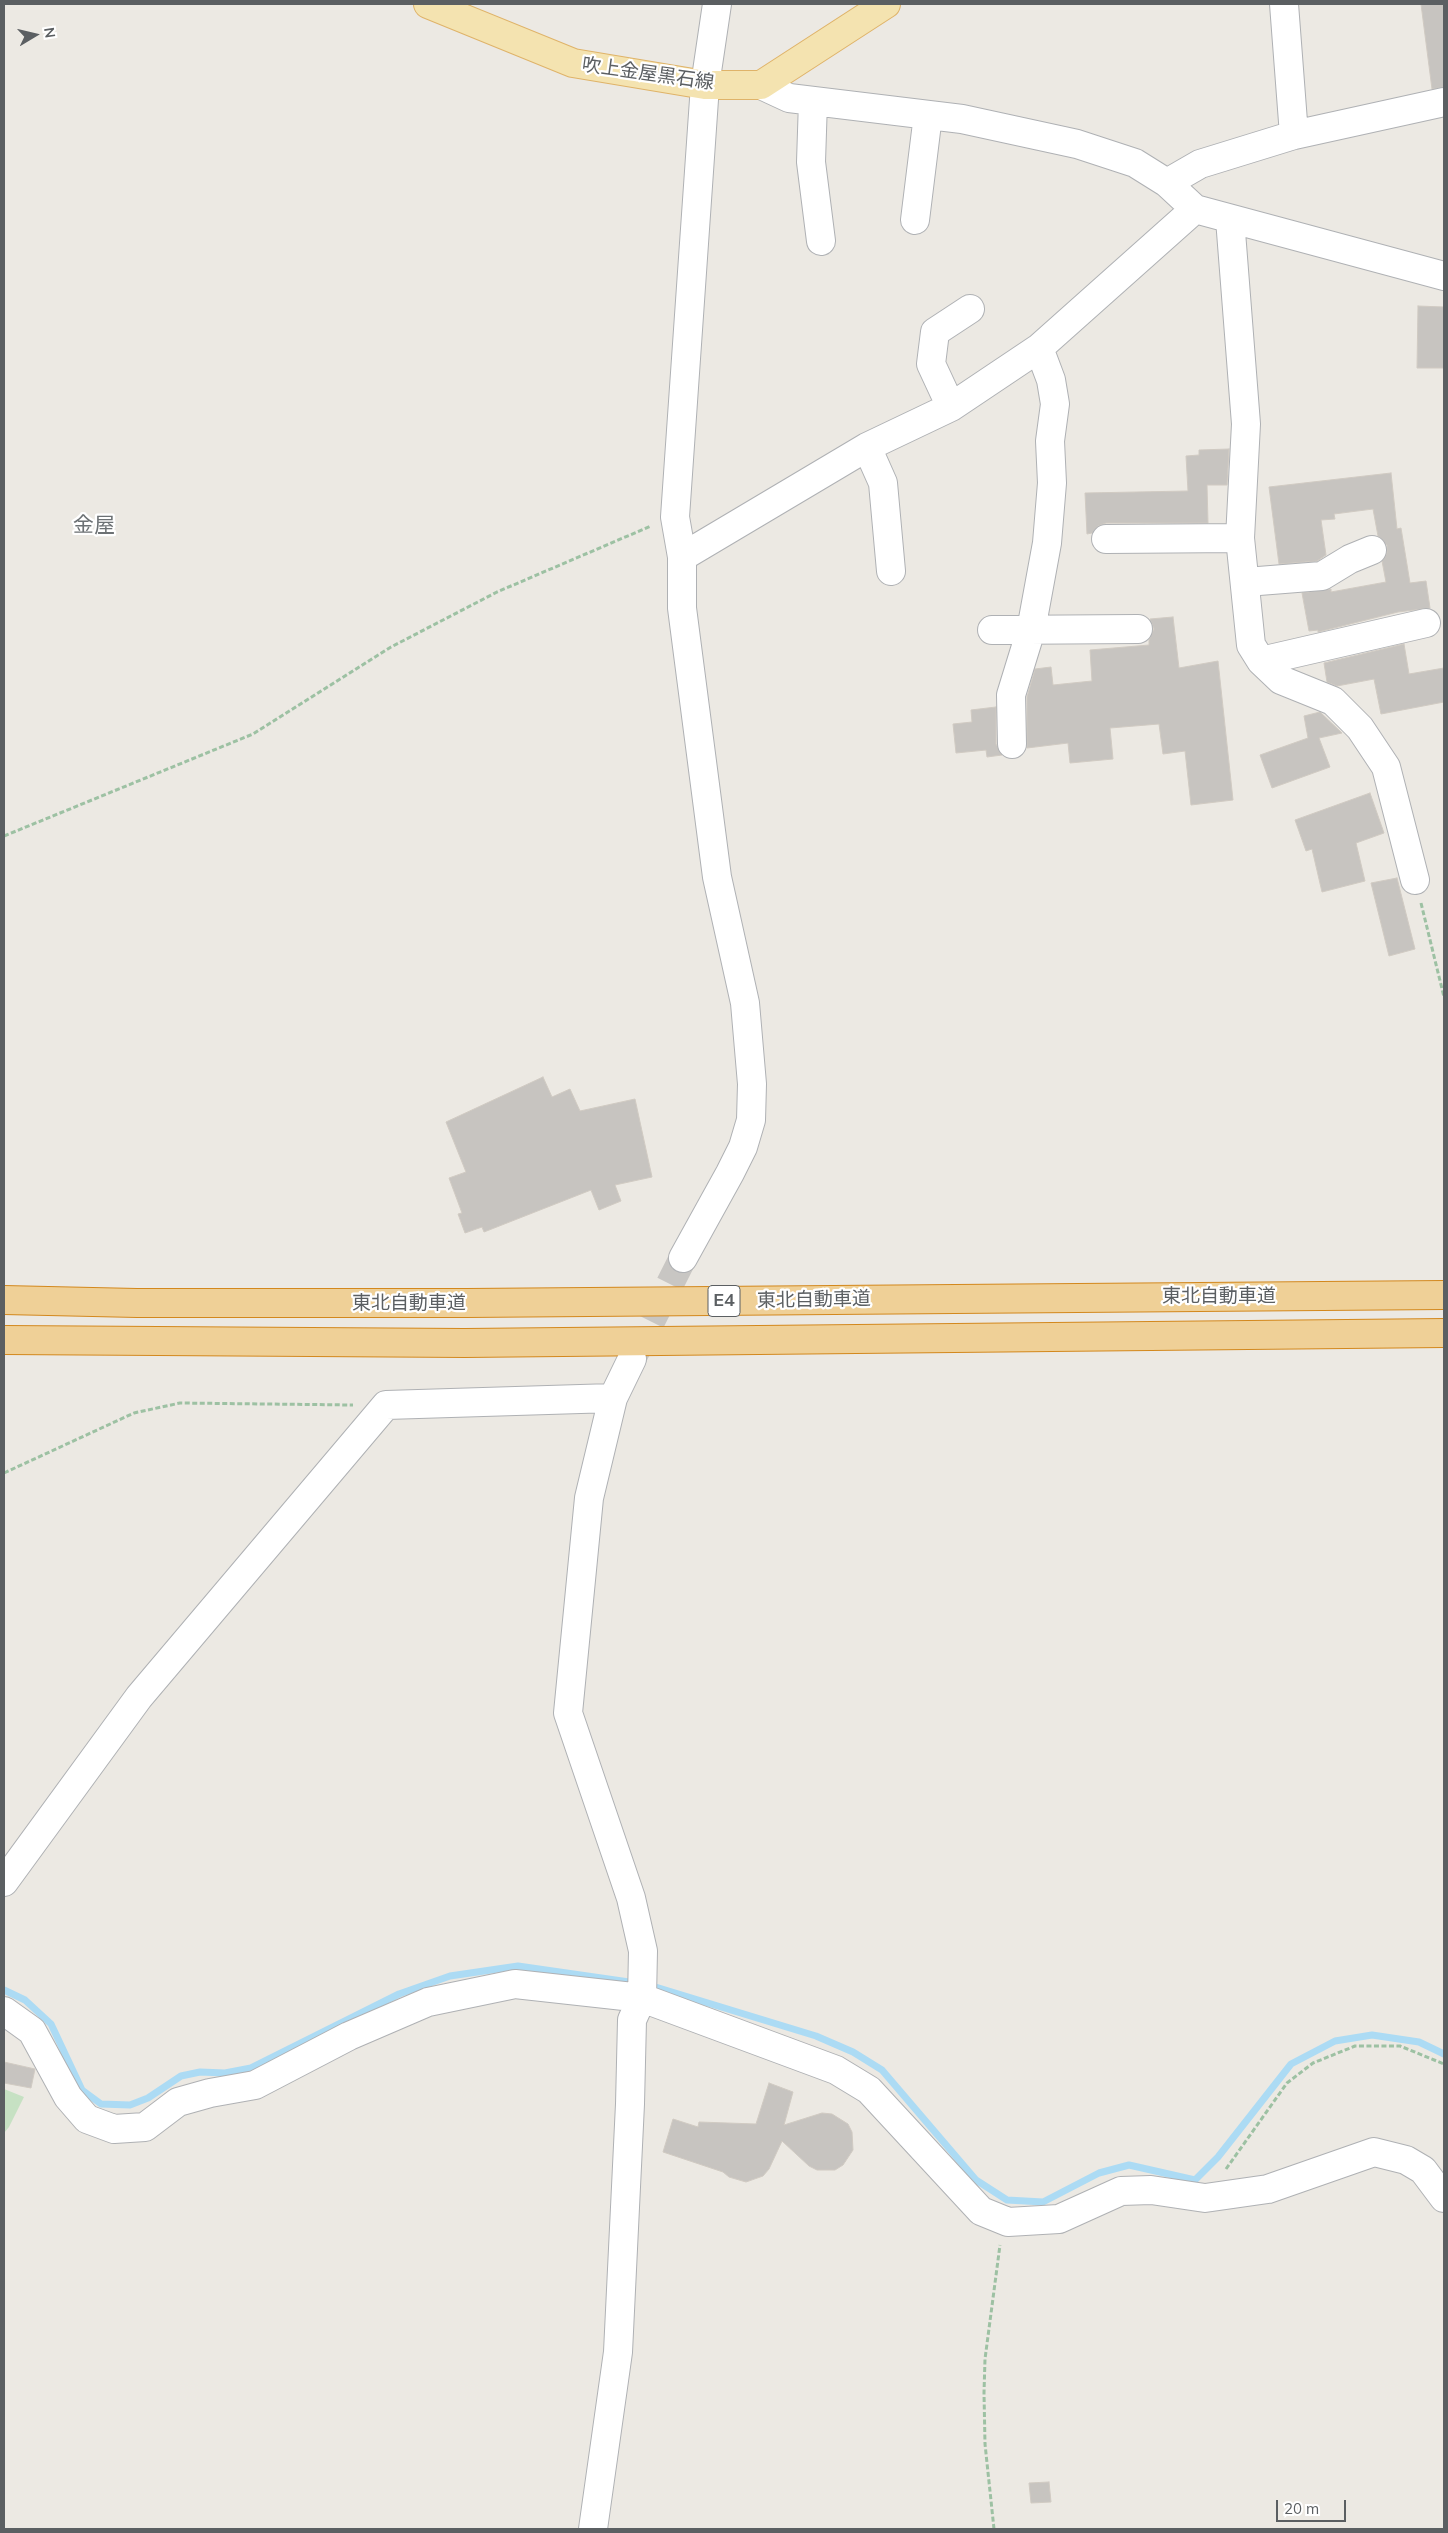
<!DOCTYPE html>
<html>
<head>
<meta charset="utf-8">
<style>
  body { margin:0 }
  #map { position:relative; width:1448px; height:2533px; overflow:hidden; background:#ece9e3; font-family:Mulish,sans-serif }
  canvas { display:block }
  .frame { position:absolute; inset:0; border:5px solid #5b5f62; pointer-events:none }
  .north { position:absolute; left:10px; top:10px; width:50px; height:50px; -webkit-text-stroke:4px #fff; paint-order:stroke; rotate:81deg; font-size:14px; font-weight:700; line-height:20px; text-align:center; color:#5b5f62 }
  .north::after { content:''; display:block; margin:auto; width:18px; height:22px; background:#5b5f62; clip-path:polygon(50% 0,100% 100%,50% 72%,0 100%) }
  .scale { position:absolute; left:1276px; top:2500px; width:70px; height:22px; box-sizing:border-box; border:2px solid #5b5f62; border-top:0; padding-left:6px; font-size:15px; line-height:18px; white-space:nowrap; color:#5b5f62; -webkit-text-stroke:4px #fff; paint-order:stroke }
</style>
</head>
<body>
<div id="map">
<canvas width="1448" height="2533"></canvas>
<div class="frame"></div>
<div class="north">N</div>
<div class="scale">20 m</div>
</div>
<script>
const ctx = document.querySelector('canvas').getContext('2d');
ctx.lineJoin = 'round';
function fill(path, color) { ctx.fillStyle = color; ctx.fill(path, 'evenodd'); }
const shape = rows => new Path2D(rows.map(r => 'M' + r).join(''));
function strokePath(path, color, width, dash) { ctx.strokeStyle = color; ctx.lineWidth = width; ctx.lineCap = dash ? 'butt' : 'round'; ctx.setLineDash(dash || []); ctx.stroke(path); }
function drawText(font, color, halo, rows, align = 'center') {
  ctx.font = font + ' Mulish,"Noto Sans JP",sans-serif'; ctx.lineWidth = 4.5; ctx.setLineDash([]); ctx.textBaseline = 'middle'; ctx.strokeStyle = halo; ctx.fillStyle = color; for (const [text, x, y, turn = 0] of rows) {
    ctx.save(); ctx.translate(x, y); ctx.rotate((+turn || 0) * Math.PI / 180); ctx.textAlign = isNaN(turn) ? turn : align; if (halo) ctx.strokeText(text, 0, 0); ctx.fillText(text, 0, 0); ctx.restore();
  }
}
fill(shape([
  [4,2089,24,2097,9,2127,4,2133]
]), '#c6e1c3');
strokePath(shape([
  [649,1985,816,2036,853,2052,882,2070,976,2180,1007,2200,1043,2202,1099,2173,1129,2165,1195,2180,1218,2157,1291,2064,1335,2041,1372,2035,1419,2042,1444,2054],
  [4,1990,25,2000,51,2024,82,2090,101,2104,130,2105,148,2098,181,2076,200,2072,225,2073,251,2068,399,1994,450,1976,518,1966,636,1983]
]), '#acdbf4', 7);
const building = shape([
  [1421,4,1444,4,1444,87,1432,89,1421,4],
  [1418,306,1444,307,1444,368,1417,368,1418,306],
  [1229,449,1227,485,1207,485,1208,523,1106,523,1098,526,1092,533,1087,534,1085,493,1188,491,1186,456,1199,455,1199,450,1229,449],
  [1391,473,1397,529,1401,528,1410,583,1426,581,1430,608,1398,612,1318,632,1318,630,1309,631,1302,593,1331,589,1331,592,1386,582,1382,561,1387,553,1387,545,1378,536,1373,509,1334,514,1335,519,1321,520,1326,555,1317,561,1279,564,1269,487,1391,473],
  [1173,617,1179,668,1218,661,1233,800,1191,805,1185,751,1163,754,1159,724,1110,728,1113,759,1070,763,1068,743,1027,748,1027,697,1035,669,1051,667,1053,685,1092,681,1090,650,1149,645,1149,640,1154,629,1150,619,1173,617],
  [1404,644,1409,674,1444,668,1444,702,1381,714,1374,679,1337,686,1327,682,1324,663,1404,644],
  [996,707,996,744,1002,755,987,757,986,750,956,753,953,724,972,722,971,710,996,707],
  [1320,712,1342,733,1319,738,1330,767,1272,788,1260,755,1308,738,1304,716,1320,712],
  [1370,793,1384,833,1356,843,1365,881,1322,892,1312,849,1306,851,1295,820,1370,793],
  [1397,878,1415,949,1389,956,1371,883,1397,878],
  [543,1077,552,1097,570,1089,580,1111,635,1099,652,1177,615,1185,621,1201,599,1210,591,1190,484,1232,482,1227,465,1233,458,1214,462,1213,449,1178,466,1172,446,1122,543,1077],
  [4,2062,35,2069,31,2088,4,2083,4,2062],
  [769,2083,793,2092,784,2125,822,2113,832,2114,848,2124,852,2132,853,2150,843,2165,835,2170,817,2170,809,2166,782,2141,769,2169,763,2176,746,2182,729,2177,723,2172,663,2152,673,2119,698,2127,699,2122,756,2124,769,2083],
  [1049,2482,1051,2502,1031,2503,1029,2483,1049,2482]
]);
fill(building, '#c7c4c0');
strokePath(building, '#d0cac2', 1);
strokePath(shape([
  [632,1359,683,1258]
]), '#c8c6c3', 28, [28, 14]);
const minor = shape([
  [1284,4,1294,135],
  [761,85,789,98,962,119,1077,144,1135,163,1167,183,1195,209,1444,276],
  [813,101,811,162,821,241],
  [1167,183,1200,164,1294,135,1444,102],
  [1230,219,1246,424,1240,538,1251,645,1261,661,1281,680,1333,701,1360,728,1386,767,1415,880],
  [915,220,928,115],
  [951,407,931,364,935,332,970,309],
  [867,447,883,483,891,571],
  [1106,539,1240,538],
  [682,557,867,447,951,407,1039,348,1195,209],
  [1246,582,1322,576,1350,559,1372,550],
  [992,630,1138,629],
  [1261,661,1426,623],
  [1012,744,1011,695,1031,630,1047,543,1052,483,1050,441,1055,404,1051,380,1039,348],
  [683,1258,730,1173,743,1147,751,1120,752,1084,745,1003,717,877,682,608,682,557,675,517,705,85,717,4],
  [4,1882,139,1697,386,1405,613,1398],
  [4,2011,32,2031,68,2097,87,2119,114,2129,145,2127,178,2102,210,2093,255,2085,349,2036,428,2002,515,1984,642,1998,836,2070,869,2090,981,2211,1008,2222,1059,2219,1121,2191,1151,2190,1205,2198,1268,2189,1374,2152,1406,2160,1423,2170,1444,2198],
  [593,2529,618,2352,630,2104,632,2020,642,1998,643,1951,631,1898,568,1713,589,1498,613,1398,632,1359]
]);
const major = shape([
  [428,4,573,63,705,85,761,85,886,4]
]);
const highway = shape([
  [4,1300,137,1303,467,1303,1444,1295],
  [4,1340,465,1343,1444,1333]
]);
strokePath(minor, '#afb1b4', 30);
strokePath(major, '#dfb369', 30);
strokePath(highway, '#d3881d', 30);
strokePath(shape([
  [4,836,253,734,391,647,497,592,651,526],
  [1421,903,1444,997],
  [4,1473,134,1413,180,1403,353,1405],
  [1226,2169,1287,2083,1313,2063,1355,2046,1400,2046,1444,2064],
  [994,2529,985,2444,984,2393,985,2359,1000,2245]
]), '#9dc1a3', 3, [5, 2.5]);
strokePath(minor, '#fff', 28);
strokePath(major, '#f4e3b0', 28);
strokePath(highway, '#efd097', 28);
for (const [x, y, w] of [
  [724,1301,32]
]) { const box = new Path2D(); box.roundRect(x - w / 2, y - 15.5, w, 31, 4); ctx.fillStyle = '#fff'; ctx.fill(box); strokePath(box, '#5b5f62', 1); }
drawText('bold 18px', '#5b5f62', null, [
  ["E4",724,1301]
]);
drawText('19px', '#5b5f62', '#fff', [
  ["吹上金屋黒石線",648,74,8],
  ["東北自動車道",1219,1296],
  ["東北自動車道",814,1300,-1],
  ["東北自動車道",409,1303]
]);
drawText('21px', '#6c7174', '#fff', [
  ["金屋",94,526]
]);
</script>
</body>
</html>
